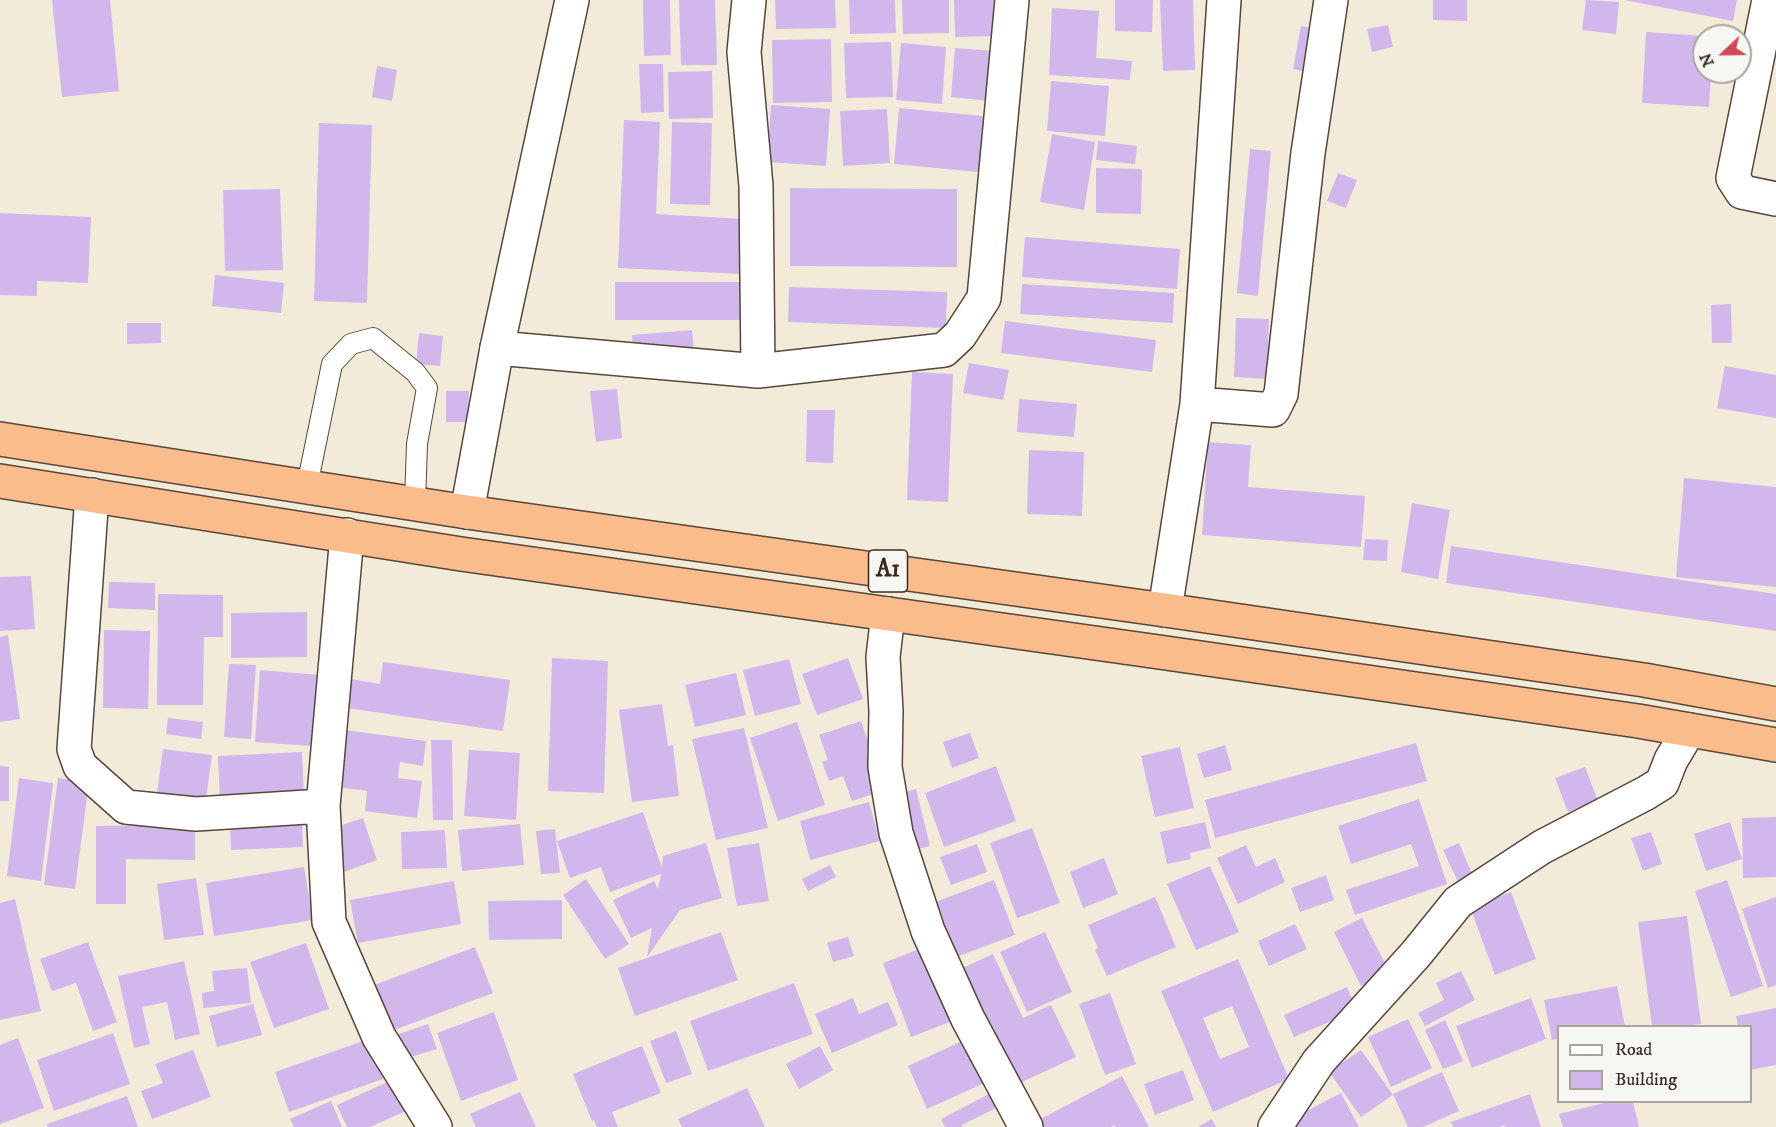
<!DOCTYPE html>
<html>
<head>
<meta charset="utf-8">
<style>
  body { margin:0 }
  #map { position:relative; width:1776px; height:1127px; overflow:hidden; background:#f3ebda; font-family:"IM FELL DW Pica",serif }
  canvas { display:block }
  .legend { position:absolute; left:1557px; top:1025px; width:195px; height:78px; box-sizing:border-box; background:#f6f6f2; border:2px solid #aba49d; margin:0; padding:8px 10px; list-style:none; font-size:18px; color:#3b2a1e }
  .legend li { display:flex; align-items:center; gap:12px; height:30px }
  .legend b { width:30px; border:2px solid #aba49d }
  .north { position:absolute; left:1692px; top:24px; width:60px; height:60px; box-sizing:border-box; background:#f6f6f2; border:2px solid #aba49d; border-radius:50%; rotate:248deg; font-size:16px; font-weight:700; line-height:24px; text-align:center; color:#3b2a1e }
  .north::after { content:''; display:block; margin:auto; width:21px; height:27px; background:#d1495b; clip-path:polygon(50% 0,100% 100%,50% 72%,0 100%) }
</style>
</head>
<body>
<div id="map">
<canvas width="1776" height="1127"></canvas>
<ul class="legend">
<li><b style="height:8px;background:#fff"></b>Road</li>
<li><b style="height:16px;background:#d2b7ed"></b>Building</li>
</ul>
<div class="north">N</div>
</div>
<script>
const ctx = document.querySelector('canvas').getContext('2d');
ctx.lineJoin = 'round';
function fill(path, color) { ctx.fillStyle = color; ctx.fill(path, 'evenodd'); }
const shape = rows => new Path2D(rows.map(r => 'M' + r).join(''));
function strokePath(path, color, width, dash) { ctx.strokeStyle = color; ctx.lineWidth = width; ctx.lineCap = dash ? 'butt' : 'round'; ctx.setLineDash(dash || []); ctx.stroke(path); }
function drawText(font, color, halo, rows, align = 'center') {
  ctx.font = font + ' "IM FELL DW Pica",serif'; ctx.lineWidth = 5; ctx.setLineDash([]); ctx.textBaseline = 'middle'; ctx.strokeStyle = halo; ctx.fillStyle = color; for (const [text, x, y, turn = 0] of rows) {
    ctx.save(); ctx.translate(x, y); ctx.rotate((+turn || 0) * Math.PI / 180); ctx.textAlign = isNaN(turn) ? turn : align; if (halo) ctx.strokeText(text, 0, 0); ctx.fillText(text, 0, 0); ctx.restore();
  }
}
fill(shape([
  [52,0,110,0,119,91,62,97],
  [643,0,670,0,671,55,644,56],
  [679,0,715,0,717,65,681,65],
  [775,0,835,0,836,28,776,29],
  [849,0,895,0,896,33,850,34],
  [902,0,949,0,949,33,903,34],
  [954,0,999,0,1000,36,955,37],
  [1115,0,1153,0,1152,32,1115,31],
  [1160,0,1193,0,1195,70,1163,71],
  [1433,0,1467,0,1467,21,1433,20],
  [1586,0,1619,2,1616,34,1582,30],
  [1624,0,1737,0,1733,21],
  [1052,8,1099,11,1096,58,1132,61,1130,80,1049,75],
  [1388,25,1393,47,1372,52,1367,29],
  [1301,26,1322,30,1314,74,1293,69],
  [1646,32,1704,36,1704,72,1711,72,1709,107,1642,103],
  [831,39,832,102,773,103,772,40],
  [891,42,893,97,846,98,844,43],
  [901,43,946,47,942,104,896,100],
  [955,48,994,51,990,101,951,97],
  [639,64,663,64,664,112,641,113],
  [377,66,397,70,392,101,372,97],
  [712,71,713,118,669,119,668,72],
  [1051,81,1109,86,1105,136,1047,131],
  [771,105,830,109,826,166,767,162],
  [899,108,993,117,988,173,894,164],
  [887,109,890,163,843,166,840,111],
  [624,120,660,122,656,214,744,219,742,274,618,268],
  [672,122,712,123,710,205,670,204],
  [319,123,372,125,367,303,314,301],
  [1052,134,1095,142,1084,210,1040,202],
  [1098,141,1137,146,1135,164,1096,160],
  [1250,149,1271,151,1258,296,1237,293],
  [1096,168,1142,169,1141,214,1096,213],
  [1338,173,1357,180,1346,208,1327,201],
  [790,188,957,189,957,267,790,266],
  [280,189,283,270,225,271,223,190],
  [0,213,91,217,88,283,37,281,37,296,0,295],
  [1025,237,1180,249,1177,289,1022,277],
  [215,275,284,283,281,313,212,306],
  [615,282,745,282,745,320,615,320],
  [1022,284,1174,293,1173,323,1020,314],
  [789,287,947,292,946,328,788,322],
  [1731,304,1732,343,1712,343,1711,305],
  [1236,318,1269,319,1267,379,1234,377],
  [1005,321,1156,340,1152,372,1001,353],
  [127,323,161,323,161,343,127,344],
  [692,330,694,351,633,355,632,335],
  [419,333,443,336,440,366,416,364],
  [969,363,1009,370,1003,400,963,393],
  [1725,366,1776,375,1776,418,1717,408],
  [912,372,953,374,948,502,907,500],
  [617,389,622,438,596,442,590,391],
  [446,391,469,391,468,422,446,422],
  [1019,399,1077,404,1074,437,1017,432],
  [807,410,835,410,833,463,806,462],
  [1208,442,1251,445,1248,487,1365,496,1361,547,1202,535],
  [1029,450,1084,452,1082,516,1027,514],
  [1684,478,1776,487,1776,587,1676,577],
  [1412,503,1450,510,1438,579,1401,572],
  [1365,539,1388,540,1387,561,1363,560],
  [1451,546,1776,594,1776,631,1446,583],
  [31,576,35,629,0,631,0,577],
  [109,582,155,583,155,610,108,608],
  [158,594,223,595,223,637,204,637,203,705,157,705],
  [307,612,307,657,231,658,231,613],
  [104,630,150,631,148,709,103,708],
  [8,635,20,719,0,722,0,637],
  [552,658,608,661,604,793,548,791],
  [848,658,863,699,817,715,802,674],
  [789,659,801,704,755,716,743,670],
  [383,662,510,680,503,731,340,707,345,678,380,684],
  [229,664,256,665,251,739,224,737],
  [260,670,331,676,326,747,255,742],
  [736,673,746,715,695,727,685,685],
  [662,704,668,746,673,745,679,796,632,802,619,710],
  [168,718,203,722,201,739,166,734],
  [861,721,885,790,852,801,843,776,829,781,822,762,828,760,819,735],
  [797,722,825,805,778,821,750,738],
  [744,728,768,828,716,840,692,739],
  [345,730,426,741,423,766,400,762,398,778,422,781,417,818,365,811,367,791,338,787],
  [970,733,979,758,952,768,943,742],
  [431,740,452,740,453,820,433,820],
  [1416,743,1427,781,1215,838,1205,800],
  [1225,745,1232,770,1204,778,1197,754],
  [1180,747,1194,808,1155,817,1141,756],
  [163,749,212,755,206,799,157,792],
  [469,750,520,753,516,820,464,816],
  [302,752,304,797,220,801,218,756],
  [0,766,9,767,9,801,0,801],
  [996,766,1016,821,944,847,925,793],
  [1585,767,1598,801,1568,812,1555,778],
  [19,778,53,783,41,881,7,876],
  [58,778,89,782,75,889,44,885],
  [916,789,930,846,906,852,892,795],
  [1419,799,1447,884,1355,915,1346,890,1419,866,1411,844,1351,864,1338,826],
  [869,802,880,841,810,860,800,821],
  [643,812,662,868,663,856,706,843,722,898,680,910,647,957,652,928,631,938,613,900,654,881,658,889,661,874,610,892,601,867,570,878,557,841],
  [1776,817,1776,877,1743,878,1742,818],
  [363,818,377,860,344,872,330,829],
  [302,822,303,847,231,850,230,824],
  [1205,822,1211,848,1190,853,1191,859,1167,864,1160,832],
  [1730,822,1742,859,1706,871,1694,834],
  [520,824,524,865,462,871,458,830],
  [195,825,195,860,126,859,126,904,96,904,96,826],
  [1032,828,1060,903,1017,918,990,843],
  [555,829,560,873,541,874,536,831],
  [445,830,447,868,402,869,401,832],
  [1651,832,1662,864,1643,871,1631,838],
  [759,843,769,901,737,906,727,848],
  [1459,843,1473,876,1458,882,1443,850],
  [977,844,987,872,951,885,940,857],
  [1246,845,1256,867,1275,858,1285,882,1238,904,1217,858],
  [1104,858,1118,894,1083,908,1070,872],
  [830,865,836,877,808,891,802,879],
  [1210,866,1239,932,1196,950,1167,884],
  [304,867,313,920,214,936,206,883],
  [1326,875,1334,900,1300,912,1291,888],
  [196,878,204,935,164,940,157,884],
  [586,879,629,944,605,959,563,895],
  [994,880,1015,935,948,960,927,905],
  [1727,880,1763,986,1731,997,1695,891],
  [454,881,461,924,358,943,350,900],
  [1511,892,1536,959,1495,975,1470,907],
  [1155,897,1176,947,1107,976,1095,950,1098,948,1088,925],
  [1776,897,1776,985,1768,988,1742,909],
  [15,899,41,1011,0,1020,0,903],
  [562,900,562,939,489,940,488,901],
  [1687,916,1701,1024,1681,1026,1652,1026,1638,922],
  [1362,918,1389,971,1361,986,1334,932],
  [1295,924,1307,949,1269,966,1258,941],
  [721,932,738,980,635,1016,618,968],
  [1045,932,1072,992,1027,1012,1000,952],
  [848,937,854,956,833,962,827,943],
  [88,942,117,1022,93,1031,76,983,52,991,40,959],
  [306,943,329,1009,274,1028,250,962],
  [927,946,955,1020,911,1037,883,963],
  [475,947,493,993,386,1033,369,987],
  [993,954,1023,1018,1051,1005,1076,1057,1009,1088,954,972],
  [1238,959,1289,1079,1213,1112,1161,991],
  [1232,1006,1249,1047,1220,1059,1203,1018],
  [184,961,200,1034,175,1040,167,1002,142,1007,150,1044,134,1048,118,976],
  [247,968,251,1003,203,1008,202,993,214,991,212,971],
  [1461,971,1475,1000,1425,1026,1418,1013,1444,1000,1436,983],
  [794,983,813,1034,708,1071,690,1021],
  [1617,986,1625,1026,1558,1026,1558,1039,1552,1040,1544,1000],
  [1347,987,1357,1010,1294,1037,1284,1015],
  [1110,993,1136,1064,1105,1075,1079,1004],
  [853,998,859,1014,888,1002,898,1025,832,1053,815,1014],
  [1531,998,1546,1039,1472,1068,1456,1026],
  [253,1004,262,1035,217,1047,209,1016],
  [1776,1008,1776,1065,1750,1070,1750,1026,1738,1026,1736,1016],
  [494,1012,518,1080,461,1101,437,1033],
  [1408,1019,1432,1068,1391,1087,1368,1037],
  [1445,1020,1463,1061,1443,1069,1425,1030],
  [428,1024,437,1049,404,1059,396,1035],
  [676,1031,692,1074,666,1083,650,1041],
  [113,1033,130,1084,54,1111,37,1060],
  [971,1037,991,1080,927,1109,908,1066],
  [18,1038,44,1108,0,1124,0,1045],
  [369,1039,383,1079,289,1112,275,1072],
  [642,1046,661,1093,612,1112,618,1127,597,1127,594,1120,592,1121,573,1074],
  [820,1046,833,1070,799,1089,786,1064],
  [193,1050,211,1097,152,1119,141,1091,163,1083,155,1064],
  [1361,1050,1393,1095,1361,1117,1329,1072],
  [1183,1070,1194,1100,1155,1115,1144,1084],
  [1442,1072,1459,1111,1423,1127,1408,1127,1393,1094],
  [1122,1076,1149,1127,1115,1127,1114,1125,1111,1127,1041,1127,1037,1121],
  [394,1079,408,1110,370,1127,347,1127,337,1105],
  [747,1088,765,1127,682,1127,678,1119],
  [520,1092,536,1127,476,1127,470,1114],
  [991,1093,998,1107,962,1125,963,1127,945,1127,941,1119],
  [1341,1093,1359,1127,1291,1127,1288,1121],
  [1530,1094,1541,1127,1505,1127,1504,1125,1499,1127,1453,1127,1451,1122],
  [127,1096,138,1127,48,1127,47,1124],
  [331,1101,342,1127,294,1127,290,1119],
  [1608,1102,1633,1102,1639,1127,1563,1127,1559,1114],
  [1212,1119,1216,1127,1198,1127]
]), '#d2b7ed');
const service = shape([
  [307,486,332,364,351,344,373,338,415,372,427,388,417,444,415,503]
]);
const minor = shape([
  [749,0,744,52,756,186,758,371],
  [1769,0,1733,178,1742,192,1776,199],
  [497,348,758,371,944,350,960,335,984,298,1012,0],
  [1197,404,1273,410,1281,394,1308,153,1331,0],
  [92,495,74,749,80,766,126,807,196,814,323,806],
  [347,535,323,806,329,922,379,1037,435,1127],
  [1165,610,1197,404,1224,0],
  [888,614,883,657,886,711,885,767,896,833,928,931,968,1019,1026,1127],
  [1275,1127,1319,1061,1416,954,1458,902,1542,847,1646,793,1662,783,1671,760,1689,730]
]);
const tertiary = shape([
  [467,512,497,348,572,0]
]);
const trunk = shape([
  [0,439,467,512,1165,610,1644,680,1776,704],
  [0,481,461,554,1159,652,1638,721,1776,745]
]);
strokePath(service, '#57473a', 22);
strokePath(minor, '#57473a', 36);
strokePath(tertiary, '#57473a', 36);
strokePath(trunk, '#57473a', 36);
strokePath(service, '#fff', 20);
strokePath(minor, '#fff', 33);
strokePath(tertiary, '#fff', 33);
strokePath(trunk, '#fabc8b', 33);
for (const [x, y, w] of [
  [888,571,39]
]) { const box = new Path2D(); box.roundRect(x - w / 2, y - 21, w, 42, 4.5); ctx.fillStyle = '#f6f6f2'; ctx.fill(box); strokePath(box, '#3b2a1e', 1.5); }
drawText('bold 24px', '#3b2a1e', null, [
  ["A1",888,571]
]);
</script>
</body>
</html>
